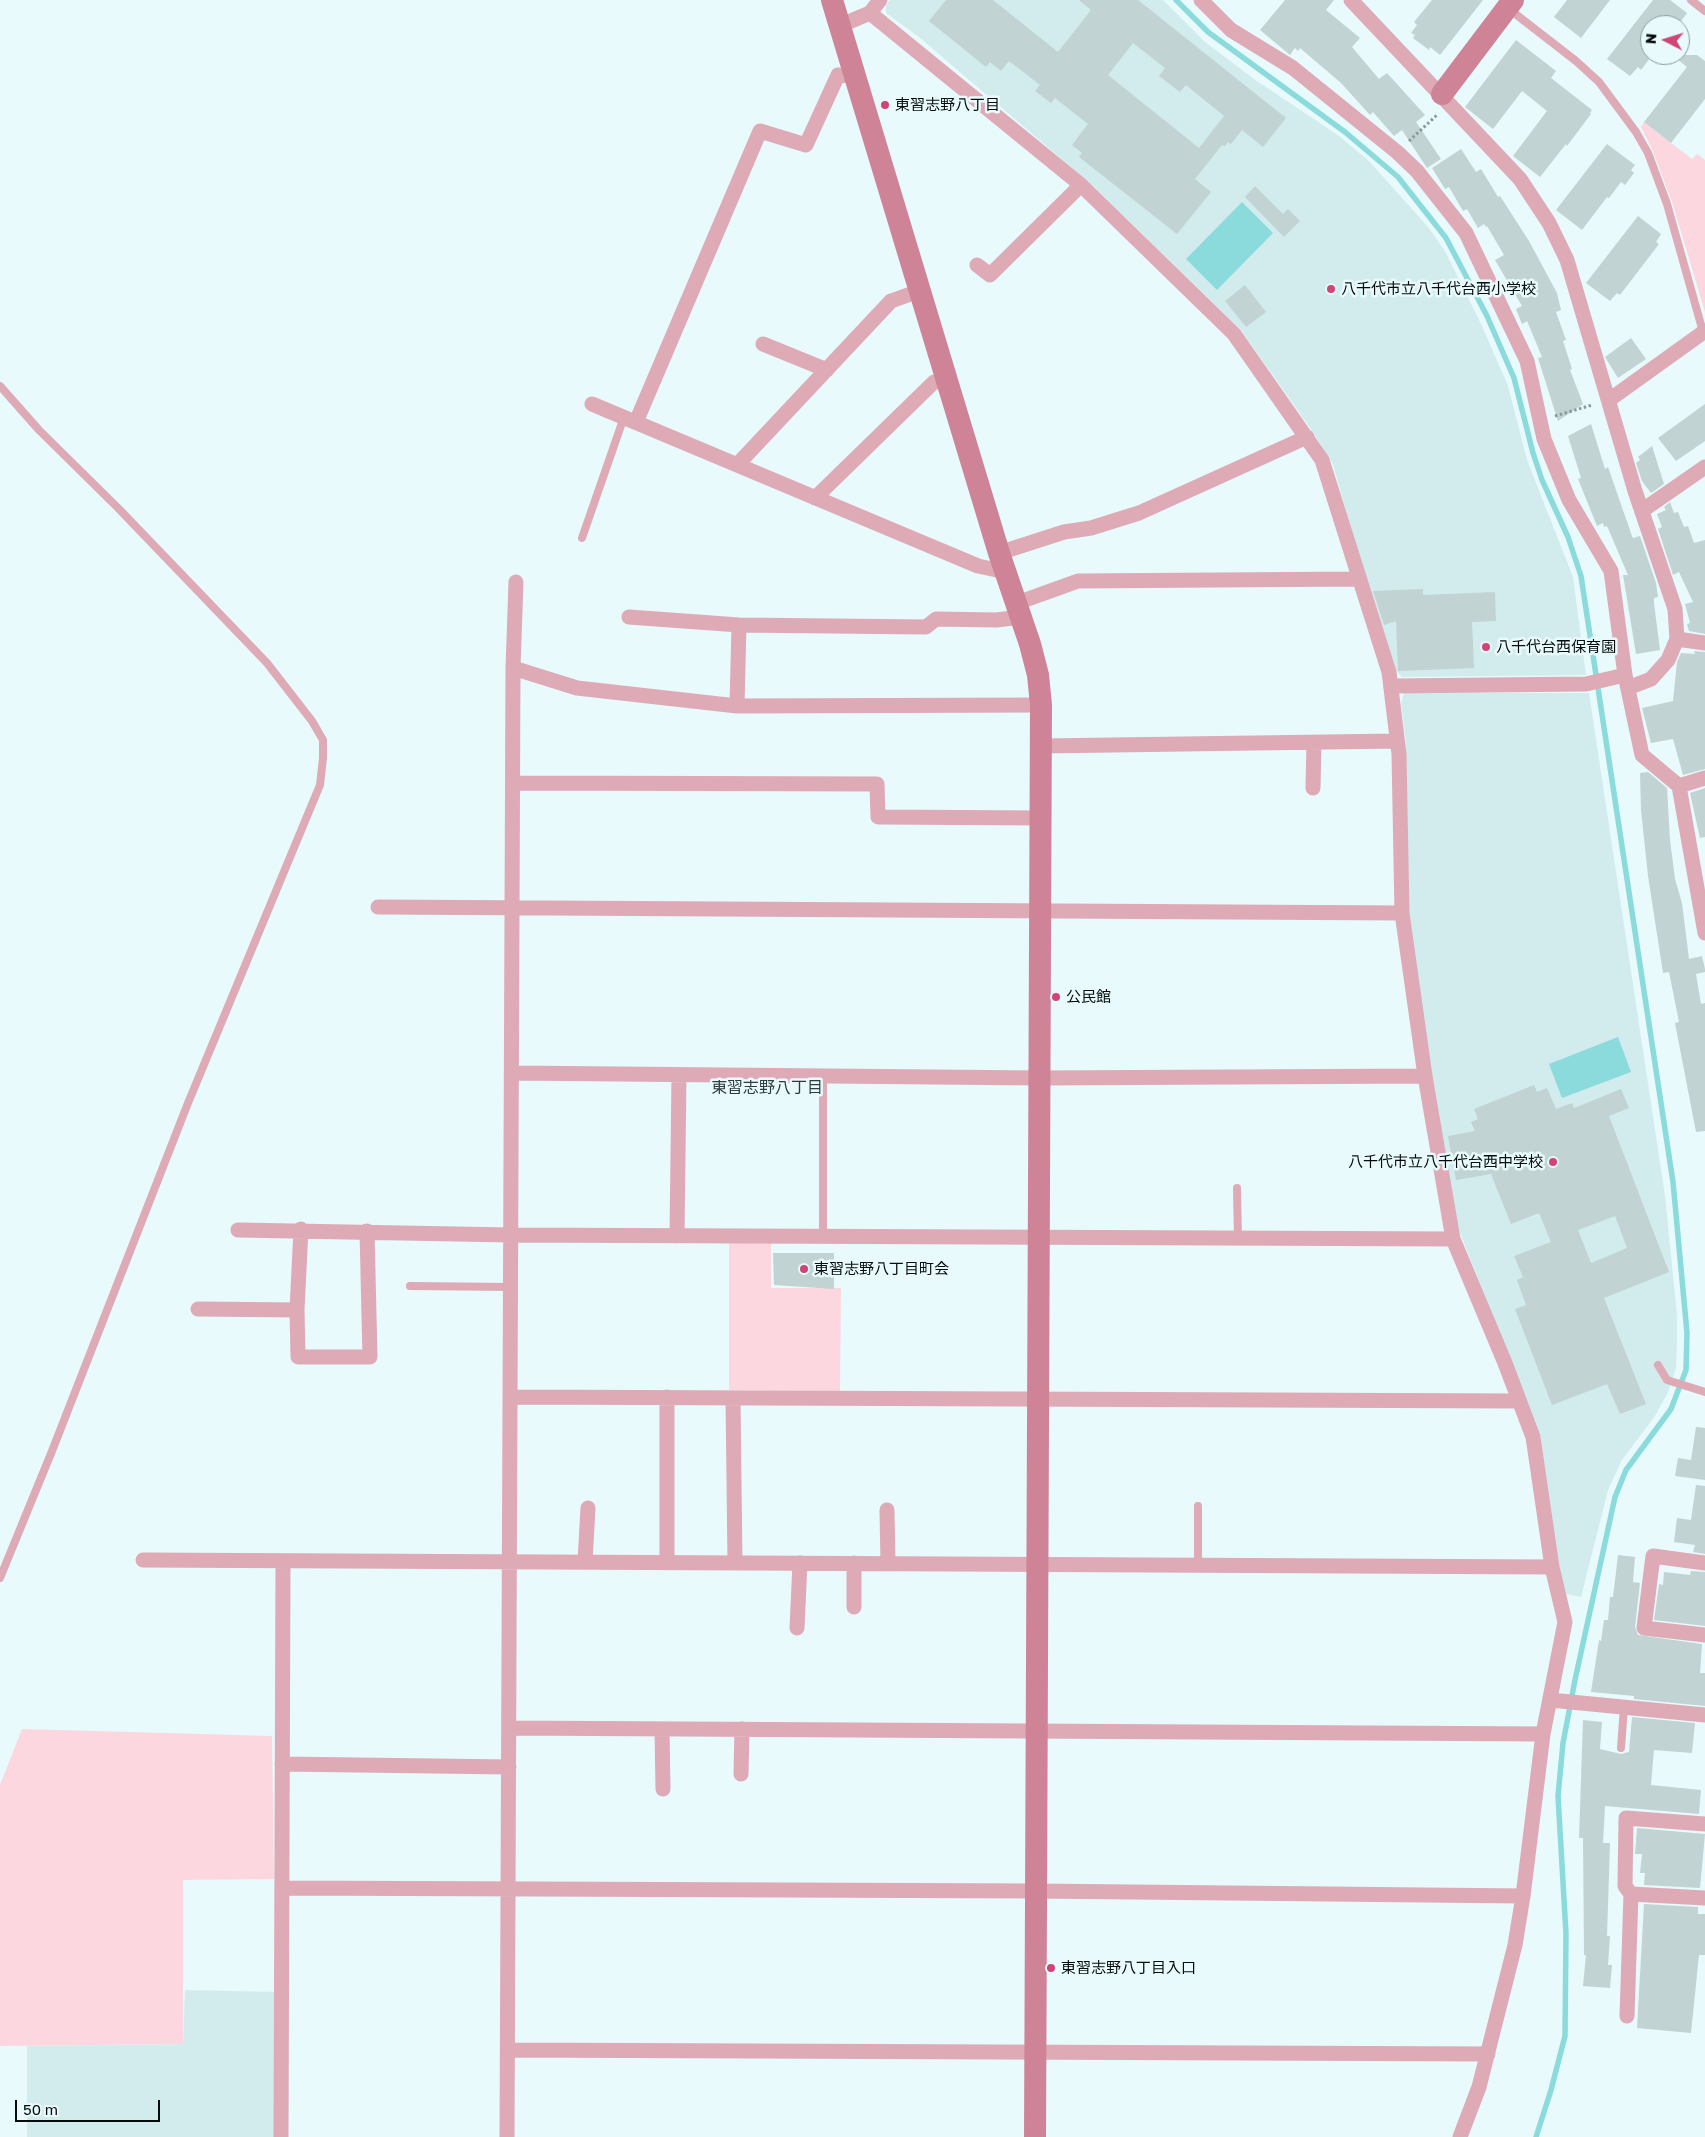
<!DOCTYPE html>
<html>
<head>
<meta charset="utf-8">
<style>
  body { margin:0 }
  #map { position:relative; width:1705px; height:2137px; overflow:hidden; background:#e8fafb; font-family:"Golos Text",sans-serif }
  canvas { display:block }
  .north { position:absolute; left:1640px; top:15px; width:50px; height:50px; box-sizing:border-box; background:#e8fafb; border:1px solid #8e9b9c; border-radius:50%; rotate:275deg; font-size:14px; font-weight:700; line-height:20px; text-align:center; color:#070c0d }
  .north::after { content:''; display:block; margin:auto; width:18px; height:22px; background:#d04476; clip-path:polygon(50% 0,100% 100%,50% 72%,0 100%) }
  .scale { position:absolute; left:15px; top:2100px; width:145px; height:22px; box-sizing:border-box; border:2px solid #070c0d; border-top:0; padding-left:6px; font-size:15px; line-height:18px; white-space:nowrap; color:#070c0d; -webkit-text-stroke:4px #e8fafb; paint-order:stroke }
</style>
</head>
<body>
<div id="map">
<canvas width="1705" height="2137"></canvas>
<div class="north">N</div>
<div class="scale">50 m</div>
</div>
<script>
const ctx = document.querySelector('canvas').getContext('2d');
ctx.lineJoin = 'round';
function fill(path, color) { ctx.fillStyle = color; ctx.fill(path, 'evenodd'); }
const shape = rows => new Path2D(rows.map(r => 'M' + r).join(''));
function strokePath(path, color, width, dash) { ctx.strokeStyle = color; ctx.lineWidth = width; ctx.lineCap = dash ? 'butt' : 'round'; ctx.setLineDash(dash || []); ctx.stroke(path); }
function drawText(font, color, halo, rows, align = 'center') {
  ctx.font = font + ' "Golos Text","Noto Sans JP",sans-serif'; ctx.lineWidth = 5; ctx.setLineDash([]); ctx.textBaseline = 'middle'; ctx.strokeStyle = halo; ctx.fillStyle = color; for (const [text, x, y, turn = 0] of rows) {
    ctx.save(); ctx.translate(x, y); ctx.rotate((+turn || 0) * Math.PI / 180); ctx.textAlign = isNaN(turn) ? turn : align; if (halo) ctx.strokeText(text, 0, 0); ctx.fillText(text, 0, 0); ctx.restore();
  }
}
fill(shape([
  [890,0,1163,0,1205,42,1254,79,1339,136,1369,161,1428,227,1445,251,1482,326,1508,386,1527,460,1573,577,1586,675,1402,677,1397,672,1358,554,1333,464,1313,432,1241,330,1092,185,919,37,886,13,886,5],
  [1404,693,1589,693,1665,1196,1677,1315,1677,1344,1676,1368,1668,1392,1655,1416,1622,1460,1608,1490,1581,1597,1563,1593,1540,1434,1458,1228,1432,1076,1409,912,1406,742,1401,704],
  [185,1990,274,1992,274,2137,27,2137,27,2046,183,2044]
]), '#d2eced');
fill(shape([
  [1644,122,1692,159,1697,154,1705,160,1705,312,1672,202,1652,149,1641,127],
  [729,1242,771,1242,771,1288,841,1288,840,1391,729,1390],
  [22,1729,272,1736,274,1879,183,1880,183,2044,0,2046,0,1785]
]), '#fdd7e0');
fill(shape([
  [1242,202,1273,233,1217,290,1186,259],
  [1618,1037,1631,1072,1562,1098,1549,1064]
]), '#8bdbdd');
strokePath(shape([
  [1176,0,1208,32,1345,132,1398,177,1446,238,1487,316,1514,378,1533,453,1542,480,1568,537,1581,576,1673,1182,1687,1333,1686,1370,1671,1409,1626,1470,1615,1497,1575,1680,1563,1743,1558,1796,1566,1934,1565,2036,1551,2090,1536,2137]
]), '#8bdbdd', 5.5);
fill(shape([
  [946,0,993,0,1058,52,1091,10,1079,0,1138,0,1286,118,1263,147,1242,130,1231,144,1228,142,1225,146,1222,145,1195,179,1211,192,1177,234,1079,157,1082,153,1072,145,1088,124,1055,98,1051,103,1035,91,1040,85,1009,61,1001,71,990,62,986,67,929,21],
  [1133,43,1165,68,1159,76,1180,92,1186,85,1224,116,1199,148,1108,75],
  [1285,0,1334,0,1326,10,1360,38,1352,47,1379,79,1387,73,1425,115,1416,122,1441,159,1427,168,1402,130,1394,136,1373,112,1370,115,1341,83,1300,48,1298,51,1295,48,1290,55,1260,30],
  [1432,0,1483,0,1440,55,1430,47,1429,50,1413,38,1415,35,1411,33,1417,25,1414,22],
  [1567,0,1610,0,1581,38,1554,17],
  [1653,0,1670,0,1687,13,1678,25,1650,25,1650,58,1641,70,1638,67,1630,76,1607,59],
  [1516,40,1556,71,1551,78,1592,110,1590,113,1591,114,1567,146,1566,144,1540,177,1513,156,1547,111,1522,91,1493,129,1465,107],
  [1672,55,1697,55,1705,61,1705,99,1671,143,1644,122,1687,67],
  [1607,144,1635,165,1631,170,1634,173,1625,185,1621,182,1609,198,1607,197,1582,230,1556,210],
  [1461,149,1476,172,1481,169,1498,197,1500,196,1529,241,1557,293,1561,310,1556,312,1566,340,1563,341,1572,369,1570,370,1583,404,1558,421,1538,358,1542,357,1527,321,1522,324,1516,309,1522,306,1495,260,1504,255,1487,226,1486,227,1484,224,1478,228,1467,209,1463,211,1449,187,1445,189,1432,168],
  [1255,186,1283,214,1288,209,1300,221,1284,237,1245,197],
  [1638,216,1661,234,1656,242,1659,244,1620,295,1617,293,1610,301,1586,283],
  [1245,285,1266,312,1246,327,1225,301],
  [1631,338,1646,359,1618,378,1605,357],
  [1705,404,1705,441,1676,461,1658,438],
  [1591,424,1605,469,1608,467,1632,536,1633,538,1640,536,1656,583,1658,597,1654,598,1654,603,1660,650,1636,654,1623,575,1628,575,1607,526,1604,527,1603,523,1597,526,1578,479,1581,478,1568,436],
  [1652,446,1664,484,1651,493,1642,481,1636,463,1640,460,1638,457],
  [1670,502,1674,513,1678,512,1684,527,1688,526,1694,543,1705,540,1705,634,1689,631,1687,624,1690,623,1685,604,1693,602,1679,572,1673,575,1658,529,1662,527,1657,514,1666,510,1664,507],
  [1423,589,1423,595,1495,592,1496,621,1472,622,1474,668,1398,671,1396,621,1384,625,1373,591],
  [1694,651,1705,652,1705,769,1683,775,1673,739,1651,743,1642,708,1673,701,1677,662,1681,653,1695,654],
  [1648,772,1667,788,1670,840,1675,879,1682,903,1689,959,1702,956,1705,969,1705,972,1696,974,1701,1004,1705,1003,1705,1131,1696,1132,1675,1023,1679,1022,1669,972,1663,973,1648,876,1641,810,1640,773],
  [1705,788,1705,837,1700,838,1690,793],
  [1534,1085,1537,1092,1547,1088,1556,1109,1572,1103,1574,1108,1621,1089,1629,1108,1609,1116,1669,1272,1604,1298,1646,1404,1620,1414,1607,1384,1552,1405,1515,1309,1526,1305,1517,1280,1523,1277,1514,1256,1551,1242,1539,1213,1511,1224,1491,1174,1456,1180,1448,1136,1475,1131,1471,1122,1478,1119,1474,1109],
  [1615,1216,1627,1248,1591,1263,1578,1230],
  [773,1253,834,1253,834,1289,774,1285],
  [1696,1427,1705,1428,1705,1480,1675,1476,1678,1458,1691,1460],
  [1696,1485,1705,1486,1705,1554,1693,1552,1695,1545,1674,1542,1677,1518,1691,1520],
  [1618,1555,1635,1557,1633,1582,1640,1583,1635,1627,1638,1635,1702,1644,1700,1673,1705,1673,1705,1706,1634,1699,1634,1696,1591,1692,1599,1640,1601,1641,1604,1620,1608,1620,1610,1597,1613,1597],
  [1691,1571,1705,1572,1705,1626,1654,1620,1659,1584,1663,1585,1664,1572,1690,1575],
  [1632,1717,1695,1723,1692,1753,1654,1750,1651,1785,1701,1790,1699,1814,1605,1806,1603,1843,1610,1843,1607,1936,1610,1936,1608,1965,1612,1965,1610,1988,1583,1986,1586,1955,1584,1955,1583,1838,1579,1838,1583,1720,1602,1722,1600,1749,1621,1754,1629,1752],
  [1637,1828,1705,1834,1700,1888,1644,1885,1645,1873,1640,1873,1642,1854,1635,1854],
  [1644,1904,1698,1907,1698,1914,1705,1914,1705,1955,1699,1955,1691,2033,1637,2028]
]), '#c1d3d3');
strokePath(shape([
  [1409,141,1437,115],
  [1555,416,1592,405]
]), '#8c9899', 3, [2.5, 2.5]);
strokePath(shape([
  [1691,0,1705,11],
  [1509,9,1576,61,1599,82,1636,132,1648,153,1667,204,1703,332],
  [0,386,39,430,119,509,267,663,312,721,323,740,323,758,320,785,188,1103,52,1451,0,1578],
  [582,538,624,417],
  [1237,1188,1238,1240],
  [823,1237,823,1076],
  [410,1286,511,1287],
  [1658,1365,1667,1380,1705,1392],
  [1198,1565,1198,1506],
  [1621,1748,1624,1707]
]), '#ddaab6', 8);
strokePath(shape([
  [1201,0,1231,30,1293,68,1397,152,1417,171,1466,233,1527,361,1544,439,1569,500,1611,571,1625,675,1642,755,1679,786,1705,933],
  [1351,0,1520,179,1549,223,1567,260,1635,491,1675,609,1677,639,1668,660,1651,679,1628,688],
  [870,13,1081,185,1234,334,1322,460,1389,672,1399,754,1402,913,1425,1076,1453,1239,1505,1363,1533,1437,1552,1567,1565,1622,1543,1734,1523,1896,1515,1945,1479,2087,1460,2137],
  [839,26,870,13,880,0],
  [977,265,990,275,1081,185],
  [763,344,827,370],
  [1609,400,1705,331],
  [592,404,978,566,1006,572],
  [636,422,760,131,806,145,838,75,854,76],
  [737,465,891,301,919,291],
  [815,498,934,382,946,381],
  [1643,510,1705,467],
  [999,553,1064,532,1091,528,1139,513,1307,437],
  [1017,603,1078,581,1358,579],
  [629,617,739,625,926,627,936,619,996,620,1022,617],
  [1677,639,1705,643],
  [513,668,577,688,737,706,1041,705],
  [1393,686,1586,684,1625,675],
  [737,706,739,625],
  [1041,746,1397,741],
  [514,783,877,784,878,817,1041,818],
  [1679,786,1705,778],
  [1313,788,1314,743],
  [378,907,1402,913],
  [513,1073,1039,1078,1425,1076],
  [301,1229,297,1310,298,1357,370,1357,367,1231],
  [238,1230,511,1235,1453,1239],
  [677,1236,679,1075],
  [198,1309,297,1310],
  [510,1397,1519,1401],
  [733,1398,735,1563],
  [887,1510,888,1564],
  [143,1560,1552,1567],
  [585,1562,588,1508],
  [667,1563,667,1397],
  [1705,1563,1653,1556,1644,1628,1705,1635],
  [854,1607,854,1563],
  [797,1628,800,1563],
  [1550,1700,1705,1715],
  [509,1728,1543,1734],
  [662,1729,663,1789],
  [282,1764,509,1767],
  [741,1774,742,1729],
  [282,1888,1035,1891,1523,1896],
  [1631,1894,1705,1898],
  [1627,2016,1631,1894,1625,1886,1626,1818,1705,1824],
  [508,2050,1488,2054],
  [281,2137,283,1561],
  [507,2137,513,668,516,582]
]), '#ddaab6', 15);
strokePath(shape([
  [832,0,999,553,1030,644,1038,675,1041,705,1035,2137],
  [1442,94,1513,0]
]), '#ce8397', 22);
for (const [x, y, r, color] of [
  [885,105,5,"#d04476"],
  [1331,289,5,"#d04476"],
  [1486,647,5,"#d04476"],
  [1056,997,5,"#d04476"],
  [1553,1162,5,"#d04476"],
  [804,1269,5,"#d04476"],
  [1051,1968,5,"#d04476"]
]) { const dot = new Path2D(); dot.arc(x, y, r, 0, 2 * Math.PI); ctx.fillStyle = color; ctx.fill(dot); strokePath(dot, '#e8fafb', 2); }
drawText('15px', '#070c0d', '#e8fafb', [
  ["東習志野八丁目",895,105],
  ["八千代市立八千代台西小学校",1341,289],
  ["八千代台西保育園",1496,647],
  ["公民館",1066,997],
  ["八千代市立八千代台西中学校",1543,1162,"right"],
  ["東習志野八丁目町会",814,1269],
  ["東習志野八丁目入口",1061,1968]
], 'left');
drawText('16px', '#2f3d3e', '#e8fafb', [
  ["東習志野八丁目",767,1088]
]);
</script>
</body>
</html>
